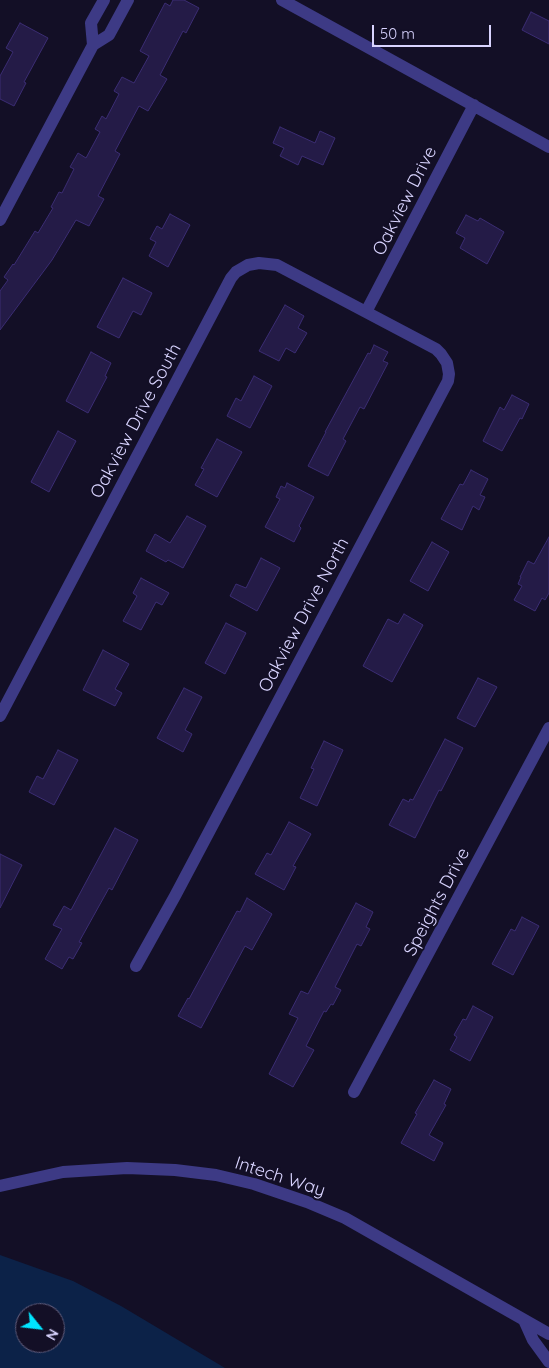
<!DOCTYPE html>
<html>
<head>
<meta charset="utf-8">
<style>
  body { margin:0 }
  #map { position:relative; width:549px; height:1368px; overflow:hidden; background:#130f26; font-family:Quicksand,sans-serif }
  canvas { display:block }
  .north { position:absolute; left:15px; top:1303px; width:50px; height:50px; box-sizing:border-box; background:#130f26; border:1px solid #625e7d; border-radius:50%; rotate:119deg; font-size:14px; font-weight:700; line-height:20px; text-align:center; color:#d9d4ff }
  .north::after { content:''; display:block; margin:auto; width:18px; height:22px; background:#00e5ff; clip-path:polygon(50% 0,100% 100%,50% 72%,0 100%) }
  .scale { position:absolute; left:372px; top:25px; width:119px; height:22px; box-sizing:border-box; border:2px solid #d9d4ff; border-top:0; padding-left:6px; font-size:15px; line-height:18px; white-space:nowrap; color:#d9d4ff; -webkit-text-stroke:4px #130f26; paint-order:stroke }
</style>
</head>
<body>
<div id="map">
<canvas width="549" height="1368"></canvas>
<div class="north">N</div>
<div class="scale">50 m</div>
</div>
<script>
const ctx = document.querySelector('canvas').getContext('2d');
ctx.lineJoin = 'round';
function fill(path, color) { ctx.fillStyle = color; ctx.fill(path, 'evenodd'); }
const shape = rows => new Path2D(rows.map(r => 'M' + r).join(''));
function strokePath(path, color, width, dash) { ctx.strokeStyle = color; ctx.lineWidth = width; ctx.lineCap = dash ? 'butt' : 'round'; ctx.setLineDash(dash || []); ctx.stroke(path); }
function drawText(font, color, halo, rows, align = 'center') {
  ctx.font = font + ' Quicksand,sans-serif'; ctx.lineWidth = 4; ctx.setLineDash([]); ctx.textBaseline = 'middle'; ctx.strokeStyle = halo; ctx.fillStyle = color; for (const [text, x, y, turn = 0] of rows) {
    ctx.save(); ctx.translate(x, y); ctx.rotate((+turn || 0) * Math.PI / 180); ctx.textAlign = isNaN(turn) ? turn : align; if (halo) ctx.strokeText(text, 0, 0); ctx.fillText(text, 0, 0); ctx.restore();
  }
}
fill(shape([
  [0,1255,73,1281,121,1306,225,1368,0,1368],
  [25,1313,55,1313,55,1343,25,1343]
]), '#0c2248');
const building = shape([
  [173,0,184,0,199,8,186,33,183,31,160,75,167,79,148,111,139,106,115,151,120,154,98,196,104,199,89,226,76,220,52,260,0,330,0,291,8,280,4,277,13,264,14,265,35,231,38,233,53,208,51,207,59,192,62,193,74,169,70,167,78,153,86,158,100,132,95,129,102,116,106,119,119,94,114,91,122,77,134,83,149,56,140,51,165,3,170,6,173,0],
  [531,12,549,21,549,44,522,30,531,12],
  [20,23,48,38,24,82,26,83,14,106,0,99,0,76,13,52,6,48,20,23],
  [280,127,315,143,320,131,335,138,323,165,302,156,298,165,280,156,284,148,273,143,280,127],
  [170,214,190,225,168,267,149,256,156,242,150,239,157,226,162,229,170,214],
  [466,215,478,221,480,218,504,232,487,264,460,248,465,238,456,233,466,215],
  [123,278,152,293,141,315,133,311,119,338,97,327,123,278],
  [285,305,304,316,298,328,307,333,295,353,286,348,279,361,259,351,285,305],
  [374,345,388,352,383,361,388,363,364,409,360,407,343,439,346,441,328,476,308,466,326,432,325,432,368,353,370,354,374,345],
  [91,352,111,363,105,376,107,377,88,413,66,401,91,352],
  [254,376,272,386,250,428,227,416,236,398,241,401,254,376],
  [512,395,529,404,522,419,520,418,502,451,483,441,500,407,504,410,512,395],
  [58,431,76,441,49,492,31,482,58,431],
  [217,439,242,452,217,497,195,485,204,469,201,468,217,439],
  [471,470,488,479,480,495,485,497,479,510,473,506,462,530,441,519,460,484,463,485,471,470],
  [287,483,314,497,299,526,301,528,294,542,265,527,280,499,276,497,281,486,285,488,287,483],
  [187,516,206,526,183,568,168,560,166,562,146,551,155,534,170,543,187,516],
  [549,537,549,593,545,600,542,598,535,611,514,600,522,586,518,584,521,577,520,577,528,561,534,564,549,537],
  [432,542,449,552,428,591,410,581,432,542],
  [261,558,280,568,257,611,230,596,236,584,246,588,261,558],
  [141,578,169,593,162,605,156,602,141,630,123,621,137,596,133,593,141,578],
  [404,614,423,625,392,682,363,666,388,619,398,624,404,614],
  [226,623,246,633,225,674,205,663,226,623],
  [103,650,129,664,115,689,122,693,115,706,83,690,103,650],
  [478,678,497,687,475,727,457,718,478,678],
  [184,688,202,697,185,730,192,734,183,752,157,738,184,688],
  [445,739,463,748,441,791,439,790,415,838,389,825,403,799,409,802,410,799,413,800,445,739],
  [324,741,343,750,317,806,300,798,314,769,311,768,324,741],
  [58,750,78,760,54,805,29,792,37,776,43,779,58,750],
  [289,822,311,834,293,866,296,867,284,890,255,874,267,853,271,855,289,822],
  [115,828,138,840,112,890,109,888,79,942,82,943,73,959,69,957,62,969,45,959,62,929,53,925,64,906,71,910,115,828],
  [0,854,22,865,0,908,0,854],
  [247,898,272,914,252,950,245,946,201,1028,178,1016,188,998,189,999,237,911,240,912,247,898],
  [356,903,373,912,366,927,370,929,361,946,357,944,335,987,341,990,333,1005,331,1004,326,1012,324,1011,306,1046,314,1050,293,1087,269,1074,298,1018,289,1014,301,991,308,994,356,903],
  [522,917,539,926,513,975,492,964,511,929,515,931,522,917],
  [473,1006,493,1017,470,1061,450,1050,457,1037,454,1035,463,1019,466,1020,473,1006],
  [434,1080,451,1089,444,1104,446,1105,429,1135,443,1143,434,1161,401,1143,417,1114,415,1113,434,1080]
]);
fill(building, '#241b47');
strokePath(building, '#3b2d73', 1);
strokePath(shape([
  [282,0,549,147],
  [93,45,91,23,104,0],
  [0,220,93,45,109,35,128,0],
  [366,312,474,105],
  [0,716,231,278,236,272,248,265,259,263,277,265,436,349,441,354,447,363,449,374,448,381,175,896,136,966],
  [354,1092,549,728],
  [0,1186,63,1172,127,1168,175,1170,216,1175,254,1184,307,1202,345,1218,549,1334],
  [524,1320,533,1340,549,1362]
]), '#3d3a85', 12);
drawText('18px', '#d9d4ff', '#130f26', [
  ["Oakview Drive",405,201,-63],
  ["Oakview Drive South",136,421,-62],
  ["Oakview Drive North",304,615,-62],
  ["Speights Drive",437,902,-62],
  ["Intech Way",280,1177,18]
]);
</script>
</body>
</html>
